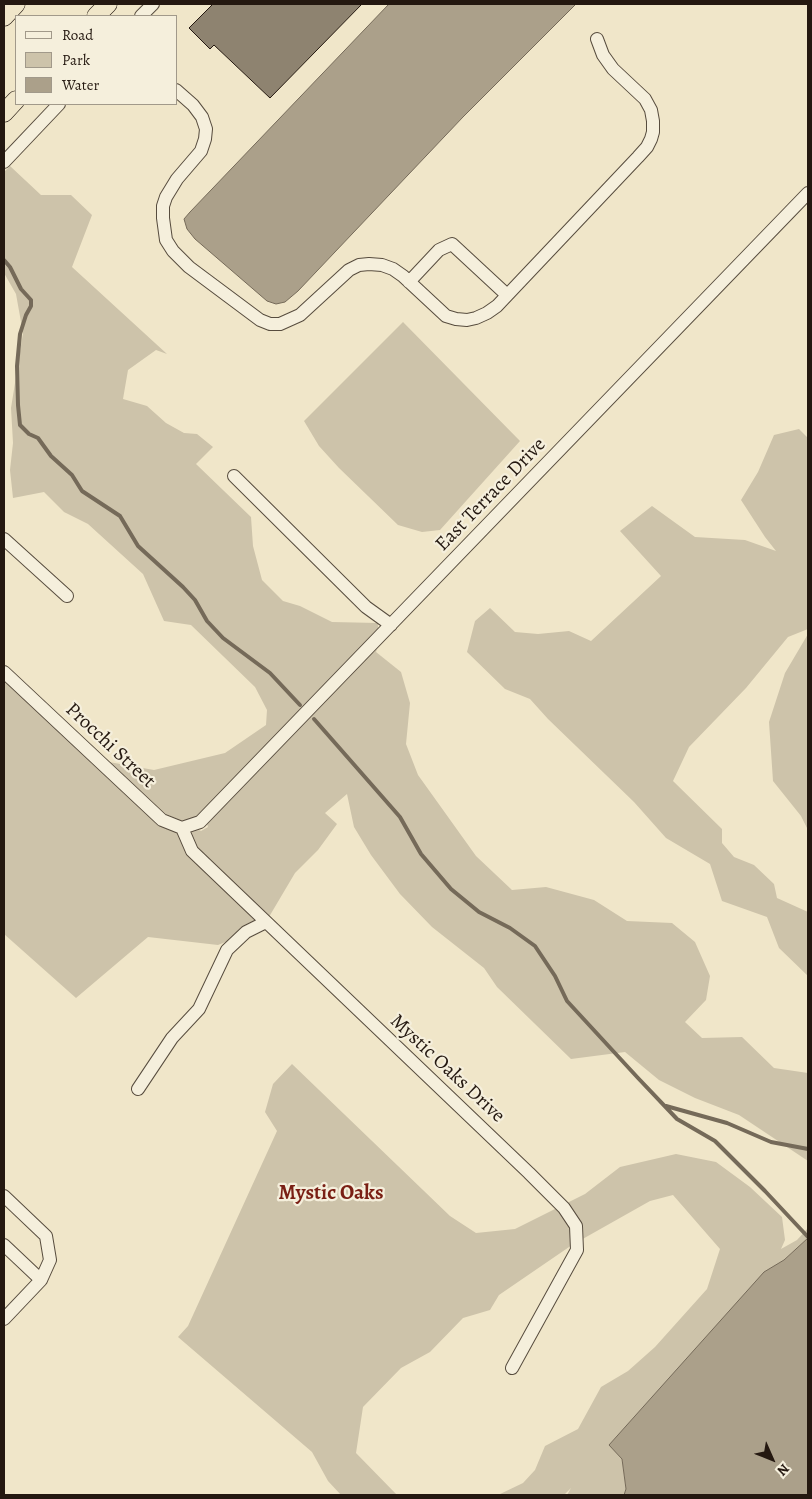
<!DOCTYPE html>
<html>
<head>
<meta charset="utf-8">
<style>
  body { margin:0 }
  #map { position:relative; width:812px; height:1499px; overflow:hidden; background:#f0e6c9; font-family:Alegreya,serif }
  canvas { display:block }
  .frame { position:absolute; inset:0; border:5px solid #241810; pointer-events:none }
  .legend { position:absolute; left:15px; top:15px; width:162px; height:90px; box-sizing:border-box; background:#f5efdc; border:1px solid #a1998a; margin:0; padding:6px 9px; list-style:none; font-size:15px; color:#241810 }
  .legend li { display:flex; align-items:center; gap:10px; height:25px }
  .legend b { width:25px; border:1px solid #a1998a }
  .north { position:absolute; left:747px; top:1434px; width:50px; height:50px; -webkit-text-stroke:4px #f5efdc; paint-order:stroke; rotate:134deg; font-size:14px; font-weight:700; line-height:20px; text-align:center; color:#241810 }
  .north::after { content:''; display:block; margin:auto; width:18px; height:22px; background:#241810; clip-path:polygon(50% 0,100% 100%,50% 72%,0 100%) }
</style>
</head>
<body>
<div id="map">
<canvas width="812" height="1499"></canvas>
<div class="frame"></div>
<ul class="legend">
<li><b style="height:6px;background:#f5efdc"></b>Road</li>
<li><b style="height:14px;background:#cdc3aa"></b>Park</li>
<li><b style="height:14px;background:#aba08a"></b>Water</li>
</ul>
<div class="north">N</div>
</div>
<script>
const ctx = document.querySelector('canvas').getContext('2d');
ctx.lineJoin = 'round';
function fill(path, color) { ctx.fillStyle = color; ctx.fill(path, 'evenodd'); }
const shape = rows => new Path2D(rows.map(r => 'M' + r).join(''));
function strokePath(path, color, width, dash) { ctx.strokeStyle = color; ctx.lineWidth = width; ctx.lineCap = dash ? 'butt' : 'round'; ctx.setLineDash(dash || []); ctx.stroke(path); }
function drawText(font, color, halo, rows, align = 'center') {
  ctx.font = font + ' Alegreya,serif'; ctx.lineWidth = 4.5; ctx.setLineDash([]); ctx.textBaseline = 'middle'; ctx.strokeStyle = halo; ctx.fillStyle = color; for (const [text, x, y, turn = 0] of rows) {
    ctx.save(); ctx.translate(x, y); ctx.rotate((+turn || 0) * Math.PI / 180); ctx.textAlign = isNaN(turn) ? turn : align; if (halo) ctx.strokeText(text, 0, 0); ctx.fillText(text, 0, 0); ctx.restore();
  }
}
fill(shape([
  [10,166,41,195,71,195,92,215,72,267,167,354,156,350,128,370,123,399,147,406,166,423,184,433,197,434,213,447,196,464,251,517,253,546,262,580,283,601,300,606,332,622,378,623,378,629,196,817,182,821,166,814,109,762,154,770,225,753,266,725,267,710,255,687,191,625,164,621,143,574,88,524,64,512,44,492,13,498,10,470,13,443,11,408,23,333,16,294,4,273,4,172],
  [403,322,520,441,440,530,422,532,398,525,339,468,319,446,304,421],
  [799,429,808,438,808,629,788,637,746,688,689,747,673,781,722,829,722,843,734,857,754,865,774,884,777,898,808,912,808,976,779,948,767,917,722,901,710,864,666,838,634,802,548,719,530,699,505,689,467,652,475,621,490,608,515,632,538,634,569,631,591,641,661,576,620,531,652,506,695,537,745,540,776,551,765,537,741,500,758,472,774,435],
  [808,634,808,830,801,816,773,781,769,722,785,673],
  [377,649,376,652,401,672,410,703,406,744,418,775,476,856,512,890,546,887,594,900,627,921,672,923,695,942,710,976,706,1000,685,1022,702,1038,742,1037,774,1068,808,1073,808,1161,739,1115,695,1098,659,1080,625,1052,571,1059,497,987,484,968,432,927,400,894,371,855,354,827,347,794,325,813,337,824,318,850,295,873,263,927,218,945,148,937,76,998,4,934,4,681,158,824,185,834,199,830,201,831,208,827,207,824],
  [292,1064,450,1216,476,1233,515,1229,585,1194,620,1167,676,1154,716,1162,750,1187,782,1217,785,1240,781,1249,797,1240,808,1228,808,1238,784,1260,766,1272,610,1445,622,1459,626,1489,624,1495,567,1495,571,1488,564,1495,498,1495,523,1483,535,1470,545,1446,578,1429,601,1387,628,1371,655,1347,707,1289,720,1249,673,1195,650,1201,572,1245,499,1295,490,1310,463,1318,430,1352,401,1368,363,1407,356,1453,397,1495,341,1495,328,1481,312,1452,178,1337,188,1326,277,1131,265,1112,273,1084]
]), '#cdc3aa');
const water = shape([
  [389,4,576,4,463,117,298,291,285,302,276,304,267,301,195,239,187,229,184,219,190,212,389,4],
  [808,1238,808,1495,624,1495,626,1489,622,1459,609,1445,764,1272,784,1260,808,1238]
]);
fill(water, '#aba08a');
strokePath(water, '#756a59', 1);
strokePath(shape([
  [4,260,10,267,21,289,31,300,31,306,26,315,20,334,17,366,18,405,20,425,29,434,38,438,51,456,72,475,82,491,120,516,138,546,183,587,195,600,207,621,223,638,270,673,300,705],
  [314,719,400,817,421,854,451,889,479,912,510,928,535,946,555,976,567,1001,638,1078,677,1119,715,1141,765,1191,808,1237],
  [666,1106,727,1123,771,1142,808,1149]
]), '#756a59', 4);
const building = shape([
  [213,4,362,4,270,98,214,45,210,49,189,28,213,4]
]);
fill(building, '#8e8370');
strokePath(building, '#241810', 1);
const minor = shape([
  [141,16,153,4],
  [176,90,193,105,202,117,206,129,205,139,201,151,177,179,166,197,163,206,163,218,166,240,173,251,189,267,260,320,270,324,280,324,300,315,349,270,359,265,369,264,382,265,393,269,403,276,446,316,456,319,467,320,476,318,487,313,497,306,638,157,647,147,651,139,653,132,653,121,651,110,645,99,613,69,603,55,597,39],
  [4,162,59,104],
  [409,282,439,250,452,244,507,295],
  [234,476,366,607,391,625],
  [4,539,67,596],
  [4,672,162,820,182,828,200,822,808,193],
  [182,828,192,851,529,1173,564,1208,576,1226,577,1250,512,1368],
  [138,1089,172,1038,199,1009,227,950,246,932,266,922],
  [4,1196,46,1236,50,1260,41,1280,4,1245],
  [4,1319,41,1280]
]);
const highway = shape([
  [96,16,108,4],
  [4,17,16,4],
  [4,113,16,100]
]);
strokePath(minor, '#574c3e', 14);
strokePath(highway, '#241810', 19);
strokePath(minor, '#f5efdc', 12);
strokePath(highway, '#f0e6c9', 18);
drawText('20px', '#241810', '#f5efdc', [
  ["East Terrace Drive",491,495,-46],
  ["Procchi Street",110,746,43],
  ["Mystic Oaks Drive",447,1069,43]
]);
drawText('bold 21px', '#7a1f14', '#f5efdc', [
  ["Mystic Oaks",331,1194]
]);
</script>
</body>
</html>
